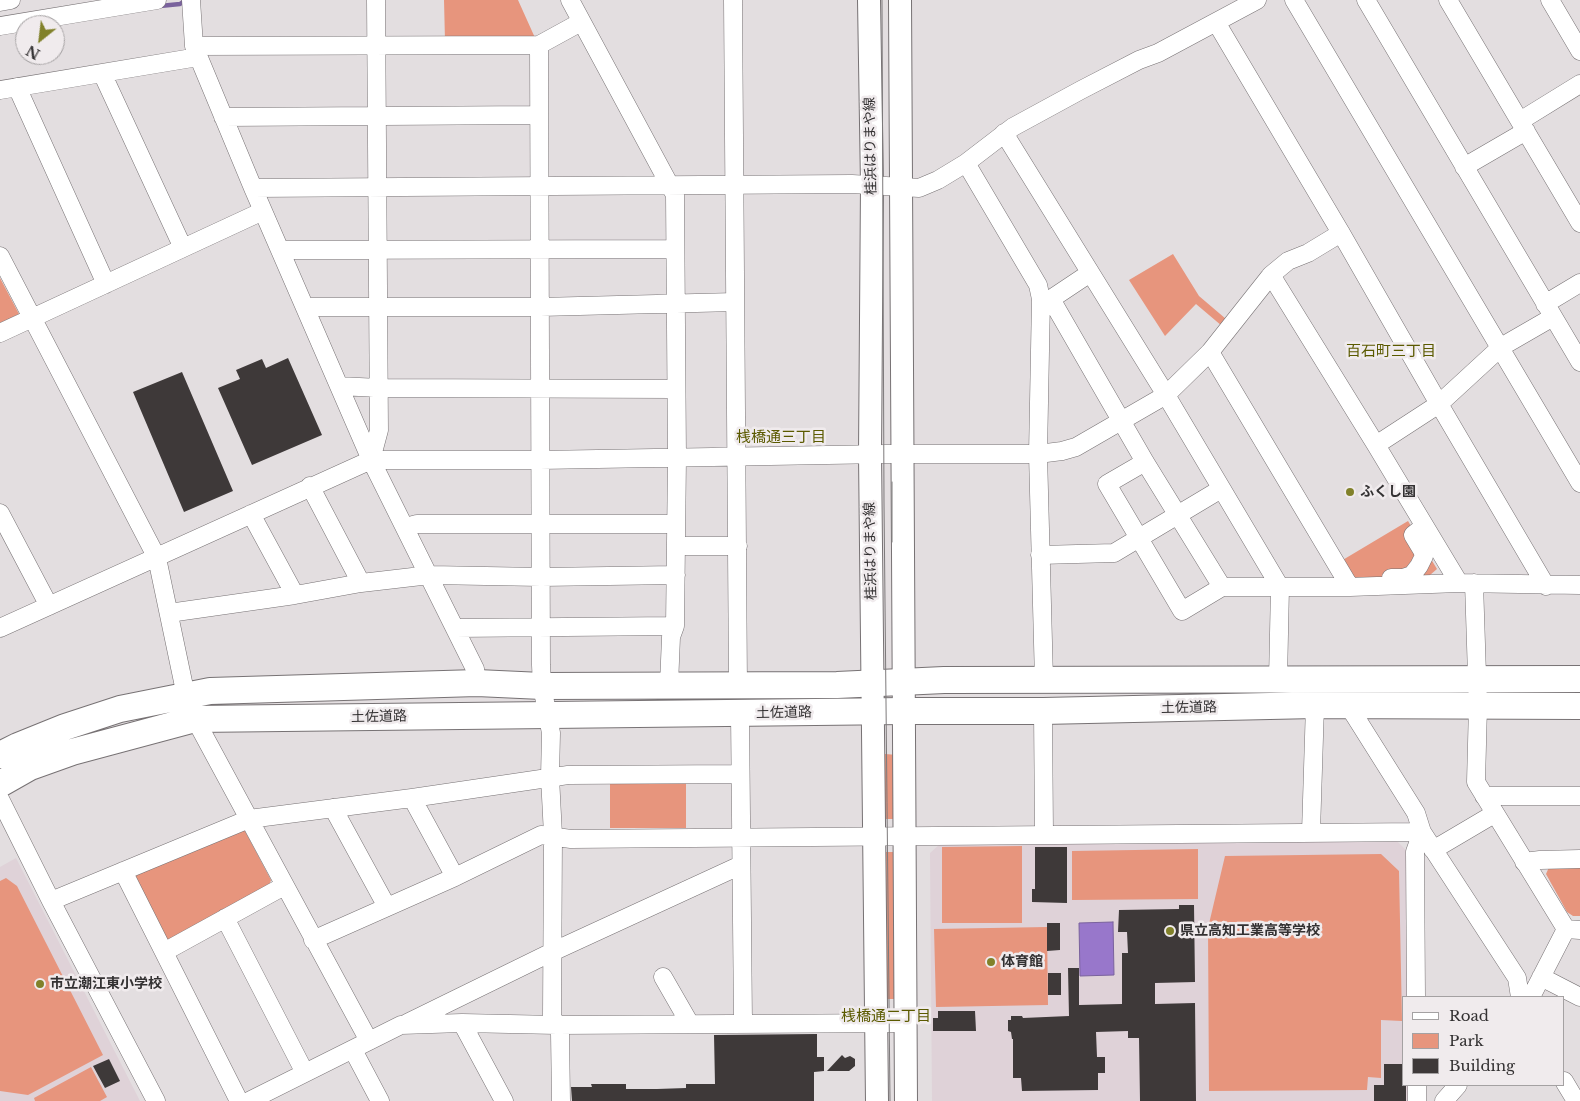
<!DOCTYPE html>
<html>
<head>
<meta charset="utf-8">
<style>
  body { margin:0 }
  #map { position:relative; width:1580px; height:1101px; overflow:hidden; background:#e3dee0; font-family:"Libre Baskerville",serif }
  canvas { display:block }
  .legend { position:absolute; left:1402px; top:996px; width:162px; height:90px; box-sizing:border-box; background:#f0ebed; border:1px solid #a4a1a2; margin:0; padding:6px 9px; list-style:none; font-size:15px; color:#333132 }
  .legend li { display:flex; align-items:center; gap:10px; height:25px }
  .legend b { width:25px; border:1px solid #a4a1a2 }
  .north { position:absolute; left:15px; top:15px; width:50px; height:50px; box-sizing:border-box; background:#f0ebed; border:1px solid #a4a1a2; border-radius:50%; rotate:209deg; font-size:14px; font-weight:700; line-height:20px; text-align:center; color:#333132 }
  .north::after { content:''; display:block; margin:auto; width:18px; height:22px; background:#81812a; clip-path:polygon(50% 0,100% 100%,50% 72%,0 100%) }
</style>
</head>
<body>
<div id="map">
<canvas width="1580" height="1101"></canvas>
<ul class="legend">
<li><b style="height:6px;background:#fff"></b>Road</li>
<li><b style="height:14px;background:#e7957d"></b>Park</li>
<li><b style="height:14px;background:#3e3939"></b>Building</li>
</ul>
<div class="north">N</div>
</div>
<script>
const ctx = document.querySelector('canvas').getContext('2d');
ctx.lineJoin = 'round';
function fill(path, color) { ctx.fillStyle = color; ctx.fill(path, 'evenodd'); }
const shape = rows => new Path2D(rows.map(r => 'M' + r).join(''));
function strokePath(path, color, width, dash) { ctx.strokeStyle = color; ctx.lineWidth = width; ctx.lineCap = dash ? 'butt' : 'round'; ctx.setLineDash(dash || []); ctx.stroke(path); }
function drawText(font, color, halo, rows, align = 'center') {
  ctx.font = font + ' "Libre Baskerville","Noto Sans JP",serif'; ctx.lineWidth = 5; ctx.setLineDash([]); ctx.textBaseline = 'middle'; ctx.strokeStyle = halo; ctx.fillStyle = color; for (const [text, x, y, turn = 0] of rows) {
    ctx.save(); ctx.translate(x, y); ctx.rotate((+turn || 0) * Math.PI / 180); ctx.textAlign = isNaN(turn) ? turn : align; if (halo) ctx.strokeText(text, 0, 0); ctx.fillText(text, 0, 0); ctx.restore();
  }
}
fill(shape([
  [1396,840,1409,853,1410,997,1404,997,1404,1085,1411,1085,1411,1101,932,1101,930,853,940,844],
  [16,858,140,1101,0,1101,0,867]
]), '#dfd2d8');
fill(shape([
  [444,0,518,0,536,40,445,41],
  [1173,254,1199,296,1226,319,1222,326,1196,304,1165,336,1129,280],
  [0,278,19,314,0,323],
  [1408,521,1437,569,1430,575,1358,580,1350,577,1341,561],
  [885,754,898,755,899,819,885,819],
  [610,779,686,780,686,828,610,828],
  [239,828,245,831,271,880,269,886,171,941,164,938,133,877,135,871],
  [1022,846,1022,923,942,923,942,847],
  [1198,849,1198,899,1072,900,1072,851],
  [886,852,897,852,898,999,887,999],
  [1381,854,1399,871,1402,1021,1381,1020,1381,1078,1368,1077,1367,1090,1209,1091,1208,928,1225,856],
  [1550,865,1580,866,1580,916,1573,916,1567,912,1546,874],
  [6,878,17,886,103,1055,28,1095,0,1091,0,881],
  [1047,927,1048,1005,936,1007,934,929],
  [91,1067,107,1097,100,1101,35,1101,34,1098]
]), '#e7957d');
const water = shape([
  [1113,922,1114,975,1080,976,1079,923,1113,922]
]);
fill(water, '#9877cb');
strokePath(water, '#7a629d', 1);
strokePath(shape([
  [160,6,180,4,186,0]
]), '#7a629d', 4.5);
fill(shape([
  [288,358,322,435,252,465,218,388,240,379,236,370,262,359,266,368],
  [182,372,233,491,184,512,133,392],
  [1035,847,1067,847,1067,903,1032,902,1032,889,1035,889],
  [1179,905,1194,905,1195,982,1155,983,1155,1004,1195,1003,1196,1101,1140,1101,1139,1038,1128,1038,1128,1031,1096,1032,1097,1057,1105,1057,1105,1073,1098,1073,1098,1090,1022,1091,1021,1078,1013,1078,1013,1039,1012,1039,1011,1032,1008,1031,1008,1020,1011,1020,1011,1016,1022,1016,1023,1018,1069,1016,1068,968,1079,968,1079,1005,1122,1004,1122,953,1128,953,1127,932,1118,932,1119,910,1179,909],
  [1047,923,1060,923,1060,950,1047,951],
  [1048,973,1061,973,1061,995,1048,995],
  [938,1011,975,1011,976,1031,933,1031,933,1018,938,1018],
  [817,1034,817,1057,824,1057,824,1071,814,1072,814,1101,572,1101,571,1087,592,1087,591,1084,626,1084,626,1089,657,1089,686,1088,686,1084,715,1084,714,1035],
  [842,1055,845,1058,850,1056,855,1059,855,1066,849,1071,827,1071],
  [109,1059,120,1081,105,1088,93,1066],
  [1384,1064,1404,1064,1404,1085,1406,1085,1406,1101,1374,1101,1374,1085,1384,1085]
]), '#3e3939');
const minor = shape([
  [191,0,194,46,253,188,371,460,475,669,477,683],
  [570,0,675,195,677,458,675,626,671,637,669,685],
  [733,0,738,685],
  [1294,0,1580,483],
  [1366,0,1580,362],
  [1448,0,1580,223],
  [1550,0,1580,51],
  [0,2,11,0],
  [1216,22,1341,233,1439,404,1546,586],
  [0,26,157,0],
  [539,45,581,22],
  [194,46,539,45,541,665,542,686,551,733,550,777,553,835,552,1016,560,1033,561,1101],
  [102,73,183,248],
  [17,87,106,284],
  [0,90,198,57],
  [223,117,539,115],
  [1520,121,1580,84],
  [1004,133,1166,395,1280,587,1278,680],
  [966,163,1038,285,1041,299,1038,454,1044,680],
  [1464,167,1526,131],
  [253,188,852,184,919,188,938,180,966,163,1013,127,1081,90,1139,60,1158,53,1257,0],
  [280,250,674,249],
  [0,256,157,558,186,696,195,719,369,1041],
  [1271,275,1376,445,1459,583],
  [1041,299,1051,299,1090,273],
  [1051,299,1145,462,1222,587],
  [1545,304,1580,283],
  [305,307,540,307,735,302],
  [0,333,263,211],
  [1210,352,1350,587],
  [339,386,379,388,676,389],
  [1376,445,1439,404,1501,347,1553,317],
  [371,460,379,430,376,0],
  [1145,462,1107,484,1182,611,1222,587,1350,587,1459,583,1580,585],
  [310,486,361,583],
  [0,513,49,606],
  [251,514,295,595],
  [406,527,417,524,676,524],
  [1418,531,1413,535,1422,550],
  [676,546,738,546],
  [1040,555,1114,553,1221,489],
  [1391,578,1403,578,1412,575,1419,566,1424,556,1422,550,1426,543],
  [1474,583,1478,706,1476,782,1566,929,1580,930],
  [169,613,295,595,361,583,430,575,541,577,676,575],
  [0,628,371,460,540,460,885,454,1038,454,1062,451,1076,447,1166,395,1210,352,1271,275,1288,261,1308,253,1341,233],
  [455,628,675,626],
  [1348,705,1416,813,1422,832,1517,978,1520,997],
  [1043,711,1044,834],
  [740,714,743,1023],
  [1484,796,1580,796],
  [412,798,455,877],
  [0,799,51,901,156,1101],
  [333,808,387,907],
  [1311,832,1315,705],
  [1433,850,1494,814],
  [1524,862,1540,860,1580,859],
  [123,871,239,1101],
  [51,901,249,819,412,798,568,775,740,774],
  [225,918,305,1073],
  [313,940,455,877,541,835,571,839,1422,832],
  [164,952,284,886],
  [663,977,690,1024],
  [1541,977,1580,997],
  [1416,997,1415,852,1422,832],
  [1531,997,1566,929],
  [407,1023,552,952,741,865],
  [462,1023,504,1101],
  [353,1050,380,1101],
  [1564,1081,1576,1101],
  [1417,1085,1417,1101],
  [249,1101,401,1025,462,1023,557,1025,906,1023],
  [1444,1101,1458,1085]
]);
const major = shape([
  [869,0,872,185,870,454,877,1101],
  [900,0,906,1101]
]);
const highway = shape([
  [0,755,18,746,65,727,120,709,210,691,477,683,542,686,837,685,944,680,1580,679],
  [0,784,30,767,72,752,195,719,904,711,1043,711,1315,705,1580,706]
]);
strokePath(minor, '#777274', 19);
strokePath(major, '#777274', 24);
strokePath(highway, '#777274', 28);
strokePath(minor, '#fff', 18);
strokePath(major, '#fff', 22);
strokePath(highway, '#fff', 26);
strokePath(shape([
  [882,0,884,503,890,1101],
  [892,482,892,542]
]), '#7d7a7b', 1);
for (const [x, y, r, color] of [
  [1350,492,5,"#81812a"],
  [1170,931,5,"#81812a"],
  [991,962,5,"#81812a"],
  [40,984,5,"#81812a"]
]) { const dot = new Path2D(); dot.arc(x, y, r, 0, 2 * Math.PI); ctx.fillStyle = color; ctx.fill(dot); strokePath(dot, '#f0ebed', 2); }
drawText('14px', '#333132', '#f0ebed', [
  ["桂浜はりまや線",871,146,-91],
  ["桂浜はりまや線",871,551,-91],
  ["土佐道路",1189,708,-1],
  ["土佐道路",784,713,-1],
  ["土佐道路",379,717,-1]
]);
drawText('bold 14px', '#333132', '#f0ebed', [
  ["ふくし園",1360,492],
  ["県立高知工業高等学校",1180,931],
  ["体育館",1001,962],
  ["市立潮江東小学校",50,984]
], 'left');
drawText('15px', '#5b5a00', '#f0ebed', [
  ["百石町三丁目",1391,352],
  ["桟橋通三丁目",781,438],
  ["桟橋通二丁目",886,1017]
]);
</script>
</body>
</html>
